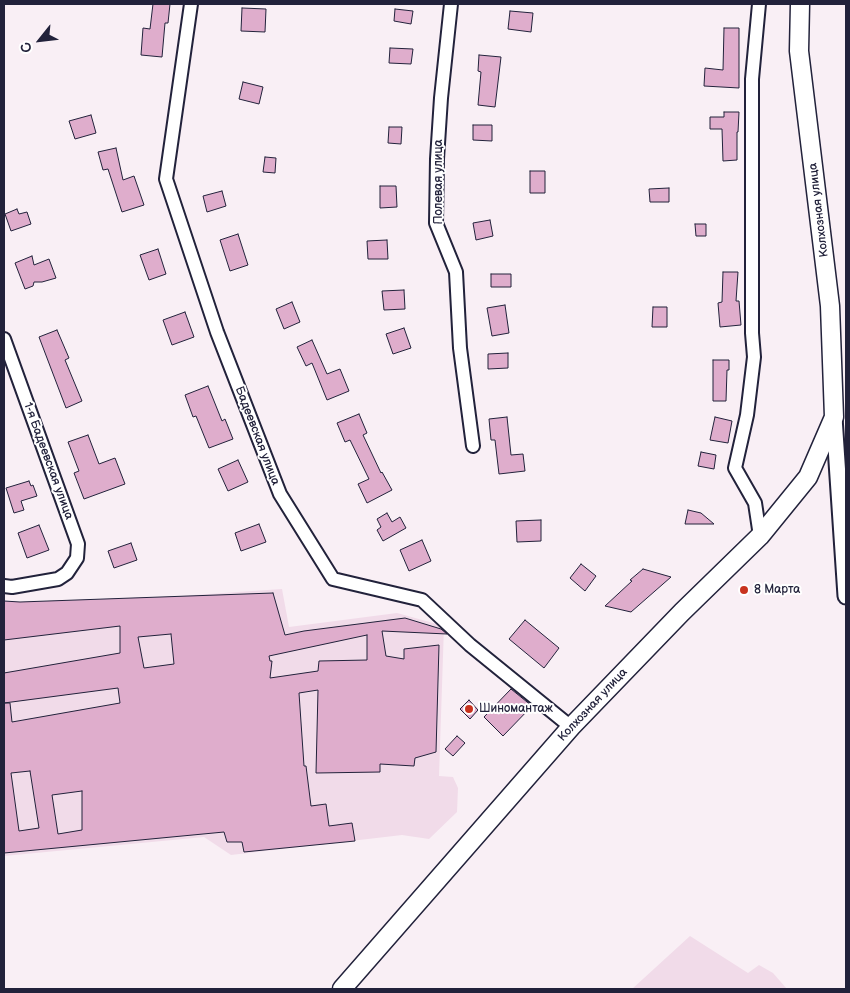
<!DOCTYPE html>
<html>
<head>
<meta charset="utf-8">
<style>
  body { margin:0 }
  #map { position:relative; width:850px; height:993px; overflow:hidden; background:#f9eff5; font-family:"Balsamiq Sans",sans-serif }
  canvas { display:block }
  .frame { position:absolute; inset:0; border:5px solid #22223b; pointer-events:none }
  .north { position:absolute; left:15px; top:15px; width:50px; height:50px; -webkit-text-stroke:4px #fff; paint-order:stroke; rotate:241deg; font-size:14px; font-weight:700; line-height:20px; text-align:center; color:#22223b }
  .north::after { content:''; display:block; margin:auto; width:18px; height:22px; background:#22223b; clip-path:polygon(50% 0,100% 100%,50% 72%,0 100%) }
</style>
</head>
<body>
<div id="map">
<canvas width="850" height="993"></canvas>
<div class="frame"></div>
<div class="north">С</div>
</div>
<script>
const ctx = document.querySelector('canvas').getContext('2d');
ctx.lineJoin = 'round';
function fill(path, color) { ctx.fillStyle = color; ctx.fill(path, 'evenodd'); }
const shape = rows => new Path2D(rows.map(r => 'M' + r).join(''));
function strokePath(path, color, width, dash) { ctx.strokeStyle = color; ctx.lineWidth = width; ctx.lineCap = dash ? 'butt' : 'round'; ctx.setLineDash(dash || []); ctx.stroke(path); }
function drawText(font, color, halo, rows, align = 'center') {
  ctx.font = font + ' "Balsamiq Sans",sans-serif'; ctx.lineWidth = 4; ctx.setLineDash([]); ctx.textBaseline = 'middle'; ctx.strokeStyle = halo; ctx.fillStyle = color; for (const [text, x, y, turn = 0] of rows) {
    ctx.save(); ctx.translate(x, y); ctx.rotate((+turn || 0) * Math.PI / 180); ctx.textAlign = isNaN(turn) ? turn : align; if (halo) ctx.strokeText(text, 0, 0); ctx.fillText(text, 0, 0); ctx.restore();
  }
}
fill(shape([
  [282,589,289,627,397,613,444,626,439,776,453,777,458,788,457,812,429,839,402,835,231,855,204,837,4,856,4,608],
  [690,936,748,973,759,965,773,973,787,989,632,989]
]), '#f1dbe9');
const building = shape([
  [153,4,170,4,168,23,165,23,162,57,141,55,143,28,150,29,153,4],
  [242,8,266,9,265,32,241,31,242,8],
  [395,9,413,11,411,24,394,21,395,9],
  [510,11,533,13,531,32,508,29,510,11],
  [724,28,739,28,739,88,704,86,705,68,723,70,724,28],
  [390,48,413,49,411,64,389,63,390,48],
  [479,55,501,57,495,107,478,105,481,72,478,71,479,55],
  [243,82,263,87,259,104,239,99,243,82],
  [724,112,739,112,738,132,737,132,737,160,723,161,722,129,710,129,710,117,724,117,724,112],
  [91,115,96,133,75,139,69,121,91,115],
  [473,125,492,125,492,141,473,140,473,125],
  [389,127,402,127,401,144,388,143,389,127],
  [116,148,123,180,134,176,144,205,122,212,108,169,103,170,98,152,116,148],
  [265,157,276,158,275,173,263,172,265,157],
  [530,171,545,171,545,193,530,193,530,171],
  [380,186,396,186,397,207,380,208,380,186],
  [669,188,669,202,650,202,649,189,669,188],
  [222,191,226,206,207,212,203,196,222,191],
  [17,209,19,214,27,212,31,224,11,231,5,214,17,209],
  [490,220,493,236,476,240,473,223,490,220],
  [695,224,706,224,706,236,696,236,695,224],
  [238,234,248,265,230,271,220,240,238,234],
  [387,240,388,259,368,259,367,241,387,240],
  [158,249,166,274,149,280,140,255,158,249],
  [32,256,34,265,49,259,56,278,42,282,34,282,33,286,25,289,15,263,32,256],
  [723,272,738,272,736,301,739,301,741,325,720,327,718,303,722,302,723,272],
  [491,274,511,274,511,287,491,287,491,274],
  [404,290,405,309,384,310,382,291,404,290],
  [292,302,300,322,284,329,276,309,292,302],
  [505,305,509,333,492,336,487,308,505,305],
  [653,307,667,307,667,327,652,327,653,307],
  [185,312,194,337,172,345,163,320,185,312],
  [404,328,411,348,393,354,386,334,404,328],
  [57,330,69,358,65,360,82,401,66,408,39,337,57,330],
  [312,340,327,374,340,369,349,391,327,400,312,363,306,366,297,347,312,340],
  [508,353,508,368,488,369,488,354,508,353],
  [713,360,729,360,729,370,727,370,726,401,713,401,713,360],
  [208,386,222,421,225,419,233,439,209,448,196,416,193,417,185,395,208,386],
  [359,414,367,433,363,435,381,473,382,472,392,490,367,503,358,484,369,479,350,440,345,442,337,423,359,414],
  [507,417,511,455,523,454,525,471,499,474,495,440,491,440,489,419,507,417],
  [715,417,732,421,728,443,710,440,715,417],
  [88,435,99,464,115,458,125,484,84,499,74,473,79,471,68,442,88,435],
  [701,452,716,455,714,469,698,466,701,452],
  [238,460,248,482,228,491,218,469,238,460],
  [29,481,31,486,33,485,37,496,21,501,24,510,14,513,6,488,29,481],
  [688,510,701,513,714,524,685,524,688,510],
  [387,513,392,522,400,517,406,528,383,541,377,530,381,527,377,519,387,513],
  [541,520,541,541,517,542,516,521,541,520],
  [259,524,266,542,241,551,235,533,259,524],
  [39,525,49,550,27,558,18,533,39,525],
  [422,540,431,561,409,571,400,550,422,540],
  [131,543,137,560,114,568,108,551,131,543],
  [581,564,596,576,585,591,570,578,581,564],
  [643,569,671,577,631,612,605,606,632,581,630,580,643,569],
  [273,593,285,635,304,631,405,618,441,629,447,634,382,631,386,656,404,659,404,649,439,645,436,752,415,758,414,766,380,764,380,772,316,773,318,690,299,693,304,766,306,766,311,806,326,804,329,826,352,823,355,841,244,852,242,842,227,842,224,832,4,853,4,703,10,703,12,722,120,703,118,688,4,703,4,673,120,653,120,626,4,640,4,601,20,602,273,593],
  [171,634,174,664,144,668,138,637,171,634],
  [367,635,367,660,319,661,318,671,270,678,272,661,270,661,269,656,367,635],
  [30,771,39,828,19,831,11,773,30,771],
  [82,791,82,830,58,834,52,795,82,791],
  [525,620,559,648,544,668,509,639,525,620],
  [511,689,532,706,503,736,484,717,511,689],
  [469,700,478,710,470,719,460,709,469,700],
  [457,736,465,743,453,756,445,749,457,736]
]);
fill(building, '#dfadcc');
strokePath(building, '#22223b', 1);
const minor = shape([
  [191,4,166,179,217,332,280,494,333,579,422,600,470,645,571,727],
  [451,4,441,98,437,159,436,223,456,272,460,348,473,446],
  [759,4,752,79,752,333,754,357,747,415,735,468,755,503,760,536],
  [4,339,78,544,77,558,67,573,58,579,12,587,4,586]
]);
const tertiary = shape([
  [834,417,846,596]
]);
const secondary = shape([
  [342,989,571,727,682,612,760,536,808,477,834,417,830,306,799,51,800,4]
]);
strokePath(minor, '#22223b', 16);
strokePath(tertiary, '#22223b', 19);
strokePath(secondary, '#22223b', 21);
strokePath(minor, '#fff', 12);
strokePath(tertiary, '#fff', 15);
strokePath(secondary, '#fff', 18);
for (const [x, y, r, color] of [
  [744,590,5,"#c8321e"],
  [469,709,5,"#c8321e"]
]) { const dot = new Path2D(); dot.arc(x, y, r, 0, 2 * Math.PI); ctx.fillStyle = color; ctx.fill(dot); strokePath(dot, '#fff', 2); }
drawText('12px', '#22223b', '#fff', [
  ["Полевая улица",439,182,-90],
  ["Колхозная улица",819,210,-97],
  ["Бадеевская улица",257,436,69],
  ["1-я Бадеевская улица",48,461,70],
  ["Колхозная улица",593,705,-47]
]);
drawText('12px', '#22223b', '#fff', [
  ["8 Марта",754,590],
  ["Шиномантаж",479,709]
], 'left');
</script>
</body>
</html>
